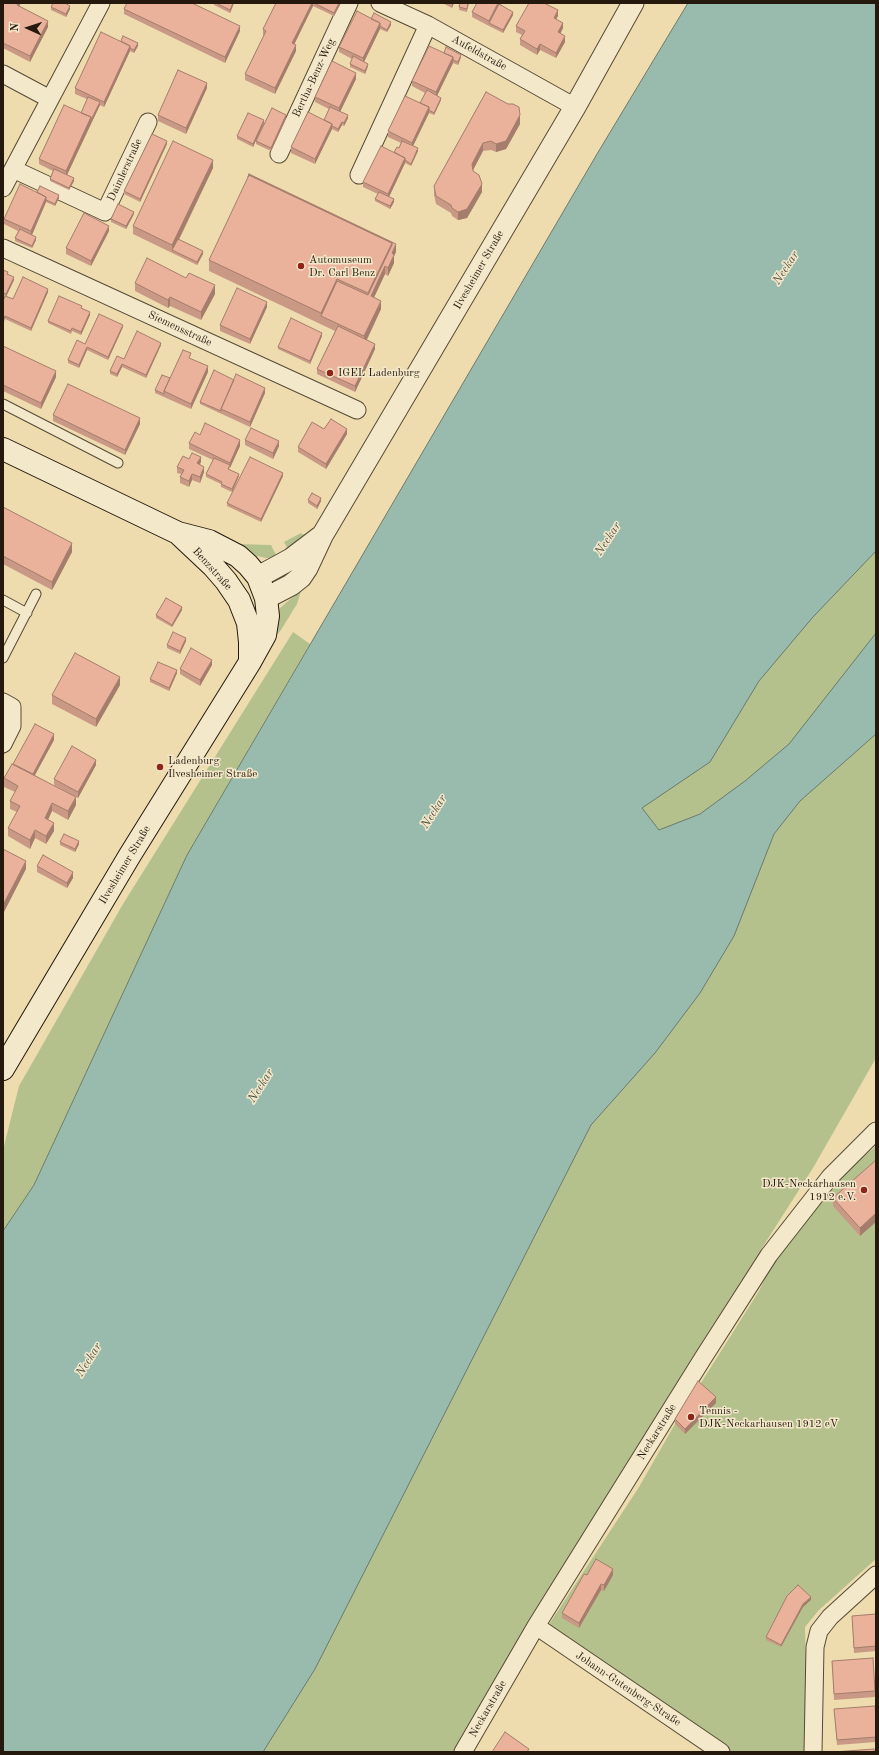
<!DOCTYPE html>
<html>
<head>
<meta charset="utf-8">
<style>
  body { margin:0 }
  #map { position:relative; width:879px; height:1755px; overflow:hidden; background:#eedcaf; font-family:"Old Standard TT",serif }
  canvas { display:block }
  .frame { position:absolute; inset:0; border:4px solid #24190c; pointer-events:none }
  .north { position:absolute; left:8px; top:8px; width:40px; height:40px; -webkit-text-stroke:3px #f4e8cb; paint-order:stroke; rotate:273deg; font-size:11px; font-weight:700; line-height:16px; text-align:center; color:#24190c }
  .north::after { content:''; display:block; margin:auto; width:14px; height:18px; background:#24190c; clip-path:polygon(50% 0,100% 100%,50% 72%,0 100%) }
</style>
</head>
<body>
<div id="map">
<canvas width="879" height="1755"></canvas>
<div class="frame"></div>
<div class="north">N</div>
</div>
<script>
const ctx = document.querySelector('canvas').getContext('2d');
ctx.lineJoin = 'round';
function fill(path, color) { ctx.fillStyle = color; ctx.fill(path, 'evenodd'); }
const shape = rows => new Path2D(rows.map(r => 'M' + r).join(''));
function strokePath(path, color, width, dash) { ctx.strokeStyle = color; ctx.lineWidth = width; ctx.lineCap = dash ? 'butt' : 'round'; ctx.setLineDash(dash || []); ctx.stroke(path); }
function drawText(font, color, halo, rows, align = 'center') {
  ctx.font = font + ' "Old Standard TT",serif'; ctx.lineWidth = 3; ctx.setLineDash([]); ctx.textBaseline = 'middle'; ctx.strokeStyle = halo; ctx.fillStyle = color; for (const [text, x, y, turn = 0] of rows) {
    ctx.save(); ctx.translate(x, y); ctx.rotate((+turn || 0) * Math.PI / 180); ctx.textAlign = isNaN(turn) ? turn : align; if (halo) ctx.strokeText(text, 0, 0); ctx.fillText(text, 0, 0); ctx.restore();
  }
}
fill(shape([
  [876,3,876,1058,813,1168,702,1342,512,1652,453,1752,3,1752,3,1681],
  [301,533,307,537,289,551,284,542],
  [238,544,271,545,277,557,266,558,249,554],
  [301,591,297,604,281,630,269,645,272,624,280,608,288,601],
  [293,632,310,644,187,855,34,1185,3,1231,3,1150,19,1086,123,904],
  [876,1146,876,1559,819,1610,805,1627,808,1752,731,1752,544,1632,639,1487,675,1424,759,1291,777,1252,827,1188]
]), '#b5c18d');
const water = shape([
  [688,3,876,3,876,551,813,617,759,681,710,762,642,808,659,830,700,814,745,781,789,744,876,633,876,734,800,801,774,834,734,936,700,993,655,1053,591,1125,315,1669,263,1752,3,1752,3,1231,34,1185,187,855,597,154,688,3]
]);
fill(water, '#99bbae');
strokePath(water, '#6a7a6d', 1);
const service = shape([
  [3,404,118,463],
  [3,600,27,613],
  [3,658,36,594]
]);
const minor = shape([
  [380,3,428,25,575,107],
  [3,74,50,99],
  [279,154,349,3],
  [13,169,105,212,148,122],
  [359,175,428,25],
  [3,188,101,3],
  [3,248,357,410],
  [3,702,12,707,12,726,3,744],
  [536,1626,721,1752],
  [463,1752,536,1626,703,1358,769,1255,830,1177,876,1131],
  [813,1752,815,1647,819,1631,830,1617,876,1575]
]);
const tertiary = shape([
  [258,577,291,559,320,537],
  [266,598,291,585,301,577,307,568,322,536,575,107,633,3]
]);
const secondary = shape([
  [3,449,178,533,209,541,238,556,248,565,258,577,266,598,268,616,265,635,250,662,130,855,3,1069],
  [180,535,213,566,226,581,239,600,248,623,250,642,250,662]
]);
strokePath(service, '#564a35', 11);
strokePath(minor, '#564a35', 19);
strokePath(tertiary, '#564a35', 23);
strokePath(secondary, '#24190c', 24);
strokePath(service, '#f4e8cb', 9);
strokePath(minor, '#f4e8cb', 17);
strokePath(tertiary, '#f4e8cb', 21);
strokePath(secondary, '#f4e8cb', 22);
fill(shape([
  [3,3,21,3,19,6,48,27,30,62,3,48],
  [214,3,234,3,230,13,214,5],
  [276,3,341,3,334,16,313,6,294,44,296,51,275,94,245,80,245,74,264,35,263,35,263,29],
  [442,3,454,3,452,8],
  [460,3,469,3,467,12,459,10],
  [501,5,513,15,503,33,489,26,472,17,472,12],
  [51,7,70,9,66,17,51,10],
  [124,9,240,31,225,63,124,14],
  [558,16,556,19,563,28,560,34,565,42,556,58,540,50,537,55,520,45,520,39,522,35,516,32,516,26],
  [371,19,391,25,387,32,380,29,364,62,368,66,365,74,350,67,350,64,352,59,339,52,339,47],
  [121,41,138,46,134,53,130,51,104,107,100,105,91,123,67,175,74,181,69,190,50,181,50,179,53,171,39,164,39,159,81,113,87,99,75,94,75,88],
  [444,53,461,57,458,65,453,63,437,95,441,100,434,115,429,113,413,146,418,151,411,166,405,163,389,197,394,202,390,209,375,201,375,199,378,194,363,187,363,182,399,148,401,143,388,137,388,131,420,103,425,93,412,86,412,81],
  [356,79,340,112,348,118,344,126,342,125,338,132,332,129,315,164,291,153,291,147,324,120,329,109,315,102,315,97],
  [207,88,186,134,158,121,158,115],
  [486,92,520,124,506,149,496,152,491,150,483,151,473,170,482,192,467,218,458,220,452,216,451,213,436,204,434,195,434,186],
  [286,118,271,151,256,144,256,141],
  [264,123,253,147,237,139,237,136],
  [167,144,140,202,124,194,124,191],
  [213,168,179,240,203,254,197,265,133,234,133,226],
  [37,192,59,198,55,206,46,202,32,235,36,240,32,248,15,241,15,238,18,231,4,224,4,219],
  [134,214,126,229,111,222,111,219],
  [109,231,91,266,66,254,66,248],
  [396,252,394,256,394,263,388,276,385,274,374,297,381,309,367,340,375,349,355,392,317,374,317,369,335,331,209,271,209,260],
  [3,270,14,280,6,296,13,299,48,292,31,331,5,319,4,322,3,322,3,301,5,296,3,295],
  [135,283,215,294,201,320,170,306,168,308,135,291],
  [267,307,250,344,220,331,220,325],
  [90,315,81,335,72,331,71,334,48,323,48,321],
  [123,327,108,360,87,350,79,368,68,363,68,360,85,344],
  [322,336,310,364,278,349,278,347],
  [161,345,146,378,122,367,117,377,110,374,110,371,124,359],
  [3,346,56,377,41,409,3,391],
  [191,359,208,372,191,409,155,393,155,390,170,378],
  [265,393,250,427,200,404,200,402],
  [53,415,140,424,125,455,53,421],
  [347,434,326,469,298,452,298,447],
  [200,435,240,446,229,469,239,476,232,492,221,487,221,484,206,477,206,474,213,460,189,449,189,443],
  [245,440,279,446,273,459,245,445],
  [189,459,201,462,200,464,204,472,200,483,192,480,189,487,180,483,180,477,181,474,177,473,177,467],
  [283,476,261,522,227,506,227,503],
  [308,500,321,501,317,509,308,503],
  [3,507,72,552,52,590,3,564],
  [182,610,172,627,156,618,156,615],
  [186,641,180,654,167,648,167,645],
  [212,665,200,686,180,674,180,669],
  [177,673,169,691,150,682,150,679],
  [120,685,96,727,52,704,52,695],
  [54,740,35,775,76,805,68,820,52,811,48,820,54,831,46,844,35,838,30,849,8,836,8,828,17,812,10,809,10,801,15,792,4,787,4,778,13,764],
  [96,765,78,798,54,785,54,779],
  [60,842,79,844,75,852,60,845],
  [37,866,73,878,67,888,37,872],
  [876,1160,860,1236,833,1206,833,1198],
  [716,1403,685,1434,675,1424,675,1419],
  [587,1575,613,1575,604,1591,601,1590,579,1628,562,1618,562,1613],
  [811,1600,803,1607,781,1647,766,1640,766,1637],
  [876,1614,876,1651,854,1653,852,1616],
  [832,1661,875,1691,875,1697,834,1700],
  [834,1709,876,1719,876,1742,837,1745]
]), '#c99985');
fill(shape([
  [18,3,21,3,17,10,17,5],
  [233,3,234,3,230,13,230,10],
  [312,3,313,3,313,6,292,49,292,43],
  [339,3,341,3,334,16,334,13],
  [452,3,454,3,452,8],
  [498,3,502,3,490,24,489,23,489,21],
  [70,6,70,9,66,17,66,14],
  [558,10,558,16,554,23,554,18],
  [513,12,513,15,503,33,503,30],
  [48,21,48,27,30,62,30,56],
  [391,22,391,25,387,32,387,30],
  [380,23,380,29,363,64,363,58],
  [563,23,563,28,558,38,558,32],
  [240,26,240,31,225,63,225,57],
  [565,36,565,42,556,58,556,53],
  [138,43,138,46,134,53,134,50],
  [540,44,540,50,537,55,537,49],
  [296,45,296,51,275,94,275,88],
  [130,46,130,51,104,107,104,102],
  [461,55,461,57,458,65,458,62],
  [453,57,453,63,436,98,436,92],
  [368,64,368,66,365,74,365,71],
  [356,73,356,79,339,114,339,108],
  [207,83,207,88,186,134,186,128],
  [441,98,441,100,434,115,434,113],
  [100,102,100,105,66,177,66,171,91,117],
  [429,107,429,113,412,148,412,143],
  [286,115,286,118,271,151,271,148],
  [348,115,348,118,344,126,344,123],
  [520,115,520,124,506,149,496,152,496,144],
  [264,120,264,123,253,147,253,144],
  [342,122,342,125,338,132,338,129],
  [332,124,332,129,315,164,315,159],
  [167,141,167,144,140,202,140,199],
  [483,143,483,151,472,172,472,164],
  [418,148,418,151,411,166,411,164],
  [405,158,405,163,388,199,388,194],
  [213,160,213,168,173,251,172,250,172,245],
  [74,178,74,181,69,190,69,188],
  [482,184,482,192,467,218,458,220,458,212],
  [59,195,59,198,55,206,55,204],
  [46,197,46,202,31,237,31,231],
  [394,199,394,202,390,209,390,206],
  [134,212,134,214,126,229,126,226],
  [109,226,109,231,91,266,91,261],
  [36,237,36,240,32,248,32,246],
  [392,243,392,253,385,266,385,274,371,304,368,304,368,293],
  [396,244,396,252,394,256,394,263,388,276,388,268,392,253],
  [203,251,203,254,197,265,197,262],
  [14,277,14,280,6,297,6,294],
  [337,279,337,289,321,316,321,313],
  [215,285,215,294,201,320,201,312],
  [48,289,48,292,31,331,31,328],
  [170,297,170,306,168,308,168,300],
  [381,301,381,309,364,345,364,336],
  [267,302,267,307,250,344,250,339],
  [90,312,90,315,81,335,81,332],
  [123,325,123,327,108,360,108,357],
  [322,333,322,336,310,364,310,361],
  [161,343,161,345,146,378,146,375],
  [375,344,375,349,355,392,355,386],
  [87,347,87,350,79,368,79,365],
  [122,364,122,367,117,377,117,374],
  [208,366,208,372,191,409,191,404],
  [56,371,56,377,41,409,41,403],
  [265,388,265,393,250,427,250,422],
  [140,418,140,424,125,455,125,450],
  [347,429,347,434,326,469,326,464],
  [240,440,240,446,230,468,230,463],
  [279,441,279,446,273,459,273,453],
  [201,457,201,462,197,469,197,463],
  [204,467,204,472,200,483,200,477],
  [283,473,283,476,261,522,261,519],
  [192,474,192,480,189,487,189,481],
  [239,474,239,476,232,492,232,489],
  [321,498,321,501,317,509,317,506],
  [72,543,72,552,52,590,52,582],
  [182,607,182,610,172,627,172,625],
  [186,638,186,641,180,654,180,651],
  [212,660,212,665,200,686,200,680],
  [177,670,177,673,169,691,169,688],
  [120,677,120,685,96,727,96,719],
  [54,734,54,740,31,782,31,776],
  [96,760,96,765,78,798,78,792],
  [76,797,76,805,68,820,68,811],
  [52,803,52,811,45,826,45,818],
  [54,823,54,831,46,844,46,836],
  [35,830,35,838,30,849,30,840],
  [79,841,79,844,75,852,75,849],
  [26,861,26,869,3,914,3,905],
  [73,872,73,878,67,888,67,883],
  [876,1213,876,1222,860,1236,860,1228],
  [716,1397,716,1403,685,1434,685,1429],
  [613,1569,613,1575,604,1591,604,1585],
  [601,1584,601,1590,579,1628,579,1623],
  [811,1597,811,1600,803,1607,781,1647,781,1645,803,1604]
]), '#a47d6c');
const building = shape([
  [3,3,18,3,17,5,48,21,30,56,3,43,3,3],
  [53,3,65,3,70,6,66,14,51,7,53,3],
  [127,3,192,3,240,26,225,57,124,9,127,3],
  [216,3,233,3,230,10,216,3],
  [276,3,312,3,292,43,296,45,275,88,245,74,266,31,263,29,276,3],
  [314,3,339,3,334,13,314,3],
  [460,3,468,3,467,9,459,7,460,3],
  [477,3,498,3,489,21,472,12,477,3],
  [529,3,544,3,558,10,554,18,563,23,558,32,565,36,556,53,540,44,537,49,520,39,525,31,516,26,529,3],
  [499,4,513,12,503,30,489,23,499,4],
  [357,11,380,23,363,58,339,47,357,11],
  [374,13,391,22,387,30,380,26,380,23,371,19,374,13],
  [101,32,130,46,104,102,75,88,101,32],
  [123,36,138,43,134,50,130,48,130,46,121,41,123,36],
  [429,46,453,57,436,92,412,81,429,46],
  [446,47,461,55,458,62,453,60,453,57,444,53,446,47],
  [353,56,368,64,365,71,350,64,353,56],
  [332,61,356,73,339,108,315,97,332,61],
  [178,70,207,83,186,128,158,115,178,70],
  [427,90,441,98,434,113,429,110,429,107,420,103,427,90],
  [486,92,508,104,513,104,519,107,520,115,506,141,496,144,491,141,483,143,472,164,473,171,479,175,482,184,467,209,458,212,452,208,451,205,436,196,434,186,486,92],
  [405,96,429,107,412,143,388,131,405,96],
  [88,97,100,102,91,120,91,117,81,113,88,97],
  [64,105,91,117,66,171,39,159,64,105],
  [330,107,348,115,344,123,342,122,338,129,332,126,332,124,324,120,330,107],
  [272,108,286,115,271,148,256,141,272,108],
  [308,112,332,124,315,159,291,147,308,112],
  [248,113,264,120,253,144,237,136,248,113],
  [152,134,167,141,140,199,124,191,152,134],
  [173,141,213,160,172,245,133,226,173,141],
  [402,141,418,148,411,164,405,160,405,158,394,152,397,147,399,148,402,141],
  [381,146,405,158,388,194,363,182,381,146],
  [54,169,74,178,69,188,50,179,54,169],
  [249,174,396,244,392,253,394,255,388,268,385,266,371,296,381,301,364,336,321,316,337,281,368,295,392,245,392,243,249,175,248,177,249,174],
  [249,175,392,243,368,293,337,279,321,313,209,260,249,175],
  [20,184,46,197,31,231,4,219,20,184],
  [40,186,59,195,55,204,46,200,46,197,37,192,40,186],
  [379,192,394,199,390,206,375,199,379,192],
  [118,204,134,212,126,226,111,219,118,204],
  [84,213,109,226,91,261,66,248,84,213],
  [20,229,36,237,32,246,15,238,20,229],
  [178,239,203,251,197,262,172,250,178,239],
  [147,258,186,278,189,273,215,285,201,312,170,297,168,300,135,283,147,258],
  [3,270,8,272,7,274,14,277,6,294,3,293,3,270],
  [23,277,48,289,31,328,5,316,4,319,3,319,3,301,5,296,13,299,23,277],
  [237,288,267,302,250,339,220,325,237,288],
  [59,296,82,306,81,308,90,312,81,332,72,328,71,331,48,321,59,296],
  [99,314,123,325,108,357,87,347,79,365,68,360,77,340,85,344,99,314],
  [291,318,322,333,310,361,278,347,291,318],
  [338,326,375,344,355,386,317,369,338,326],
  [137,331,161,343,146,375,122,364,117,374,110,371,117,356,124,359,137,331],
  [3,346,56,371,41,403,3,385,3,346],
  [183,350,191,353,189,358,208,366,191,404,164,391,183,350],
  [214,370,234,380,221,409,221,411,200,402,214,370],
  [236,374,265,388,250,422,221,409,236,374],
  [162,375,170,378,164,391,164,394,155,390,162,375],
  [68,384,140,418,125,450,53,415,68,384],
  [331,419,347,429,326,464,298,447,312,422,324,429,331,419],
  [205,423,240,440,230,463,189,443,195,432,200,435,205,423],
  [251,428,279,441,273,453,245,440,251,428],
  [192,453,201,457,197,463,204,467,200,477,192,474,189,481,180,477,184,470,177,467,183,456,189,459,192,453],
  [250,457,283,473,261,519,227,503,250,457],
  [214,458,230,465,228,469,239,474,232,489,221,484,222,482,206,474,214,458],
  [312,493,321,498,317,506,308,500,312,493],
  [3,507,72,543,52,582,3,556,3,507],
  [166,598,182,607,172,625,156,615,166,598],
  [173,632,186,638,180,651,167,645,173,632],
  [191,648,212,660,200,680,180,669,191,648],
  [75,653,120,677,96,719,52,695,75,653],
  [158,662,177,670,169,688,150,679,158,662],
  [35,724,54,734,33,774,13,764,35,724],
  [72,746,96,760,78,792,54,779,72,746],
  [12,764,76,797,68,811,52,803,45,818,54,823,46,836,35,830,30,840,8,828,20,806,10,801,18,786,4,778,12,764],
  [64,834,79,841,75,849,60,842,64,834],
  [3,849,26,861,3,905,3,849],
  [43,855,73,872,67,883,37,866,43,855],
  [876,1160,876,1213,860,1228,833,1198,876,1160],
  [698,1381,716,1397,685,1429,675,1419,698,1381],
  [596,1559,613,1569,604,1585,601,1584,579,1623,562,1613,584,1574,587,1575,596,1559],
  [798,1585,811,1597,803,1604,781,1645,766,1637,787,1596,798,1585],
  [876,1614,876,1646,854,1648,852,1616,876,1614],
  [873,1658,875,1691,834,1694,832,1661,873,1658],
  [875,1706,876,1719,876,1737,837,1740,834,1709,875,1706],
  [505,1732,529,1749,527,1752,492,1752,505,1732],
  [874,1749,874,1752,833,1752,874,1749]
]);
fill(building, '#eab29b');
strokePath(building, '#a47d6c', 1);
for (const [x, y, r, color] of [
  [301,266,4,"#8f2418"],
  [330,373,4,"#8f2418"],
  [160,767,4,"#8f2418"],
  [864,1190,4,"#8f2418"],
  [691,1417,4,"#8f2418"]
]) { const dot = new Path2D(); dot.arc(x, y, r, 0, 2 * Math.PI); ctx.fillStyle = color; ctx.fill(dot); strokePath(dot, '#f4e8cb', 1.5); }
drawText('11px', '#24190c', '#f4e8cb', [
  ["Aufeldstraße",479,53,29],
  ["Bertha-Benz-Weg",314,78,-65],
  ["Daimlerstraße",125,170,-65],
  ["Ilvesheimer Straße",479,270,-60],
  ["Siemensstraße",180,329,25],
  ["Benzstraße",212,569,48],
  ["Ilvesheimer Straße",125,865,-59],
  ["Neckarstraße",657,1432,-58],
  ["Johann-Gutenberg-Straße",628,1689,34],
  ["Neckarstraße",488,1709,-60]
]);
drawText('11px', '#24190c', '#f4e8cb', [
  ["Automuseum",309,260],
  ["Dr. Carl Benz",309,273],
  ["IGEL Ladenburg",338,373],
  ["Ladenburg",168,761],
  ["Ilvesheimer Straße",168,774],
  ["DJK-Neckarhausen",856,1184,"right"],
  ["1912 e.V.",856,1197,"right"],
  ["Tennis -",699,1411],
  ["DJK-Neckarhausen 1912 eV",699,1424]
], 'left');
drawText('italic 12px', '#4d5245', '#f4e8cb', [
  ["Neckar",786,268,-57],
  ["Neckar",608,539,-57],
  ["Neckar",434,812,-58],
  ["Neckar",261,1086,-58],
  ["Neckar",89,1360,-58]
]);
</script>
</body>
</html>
